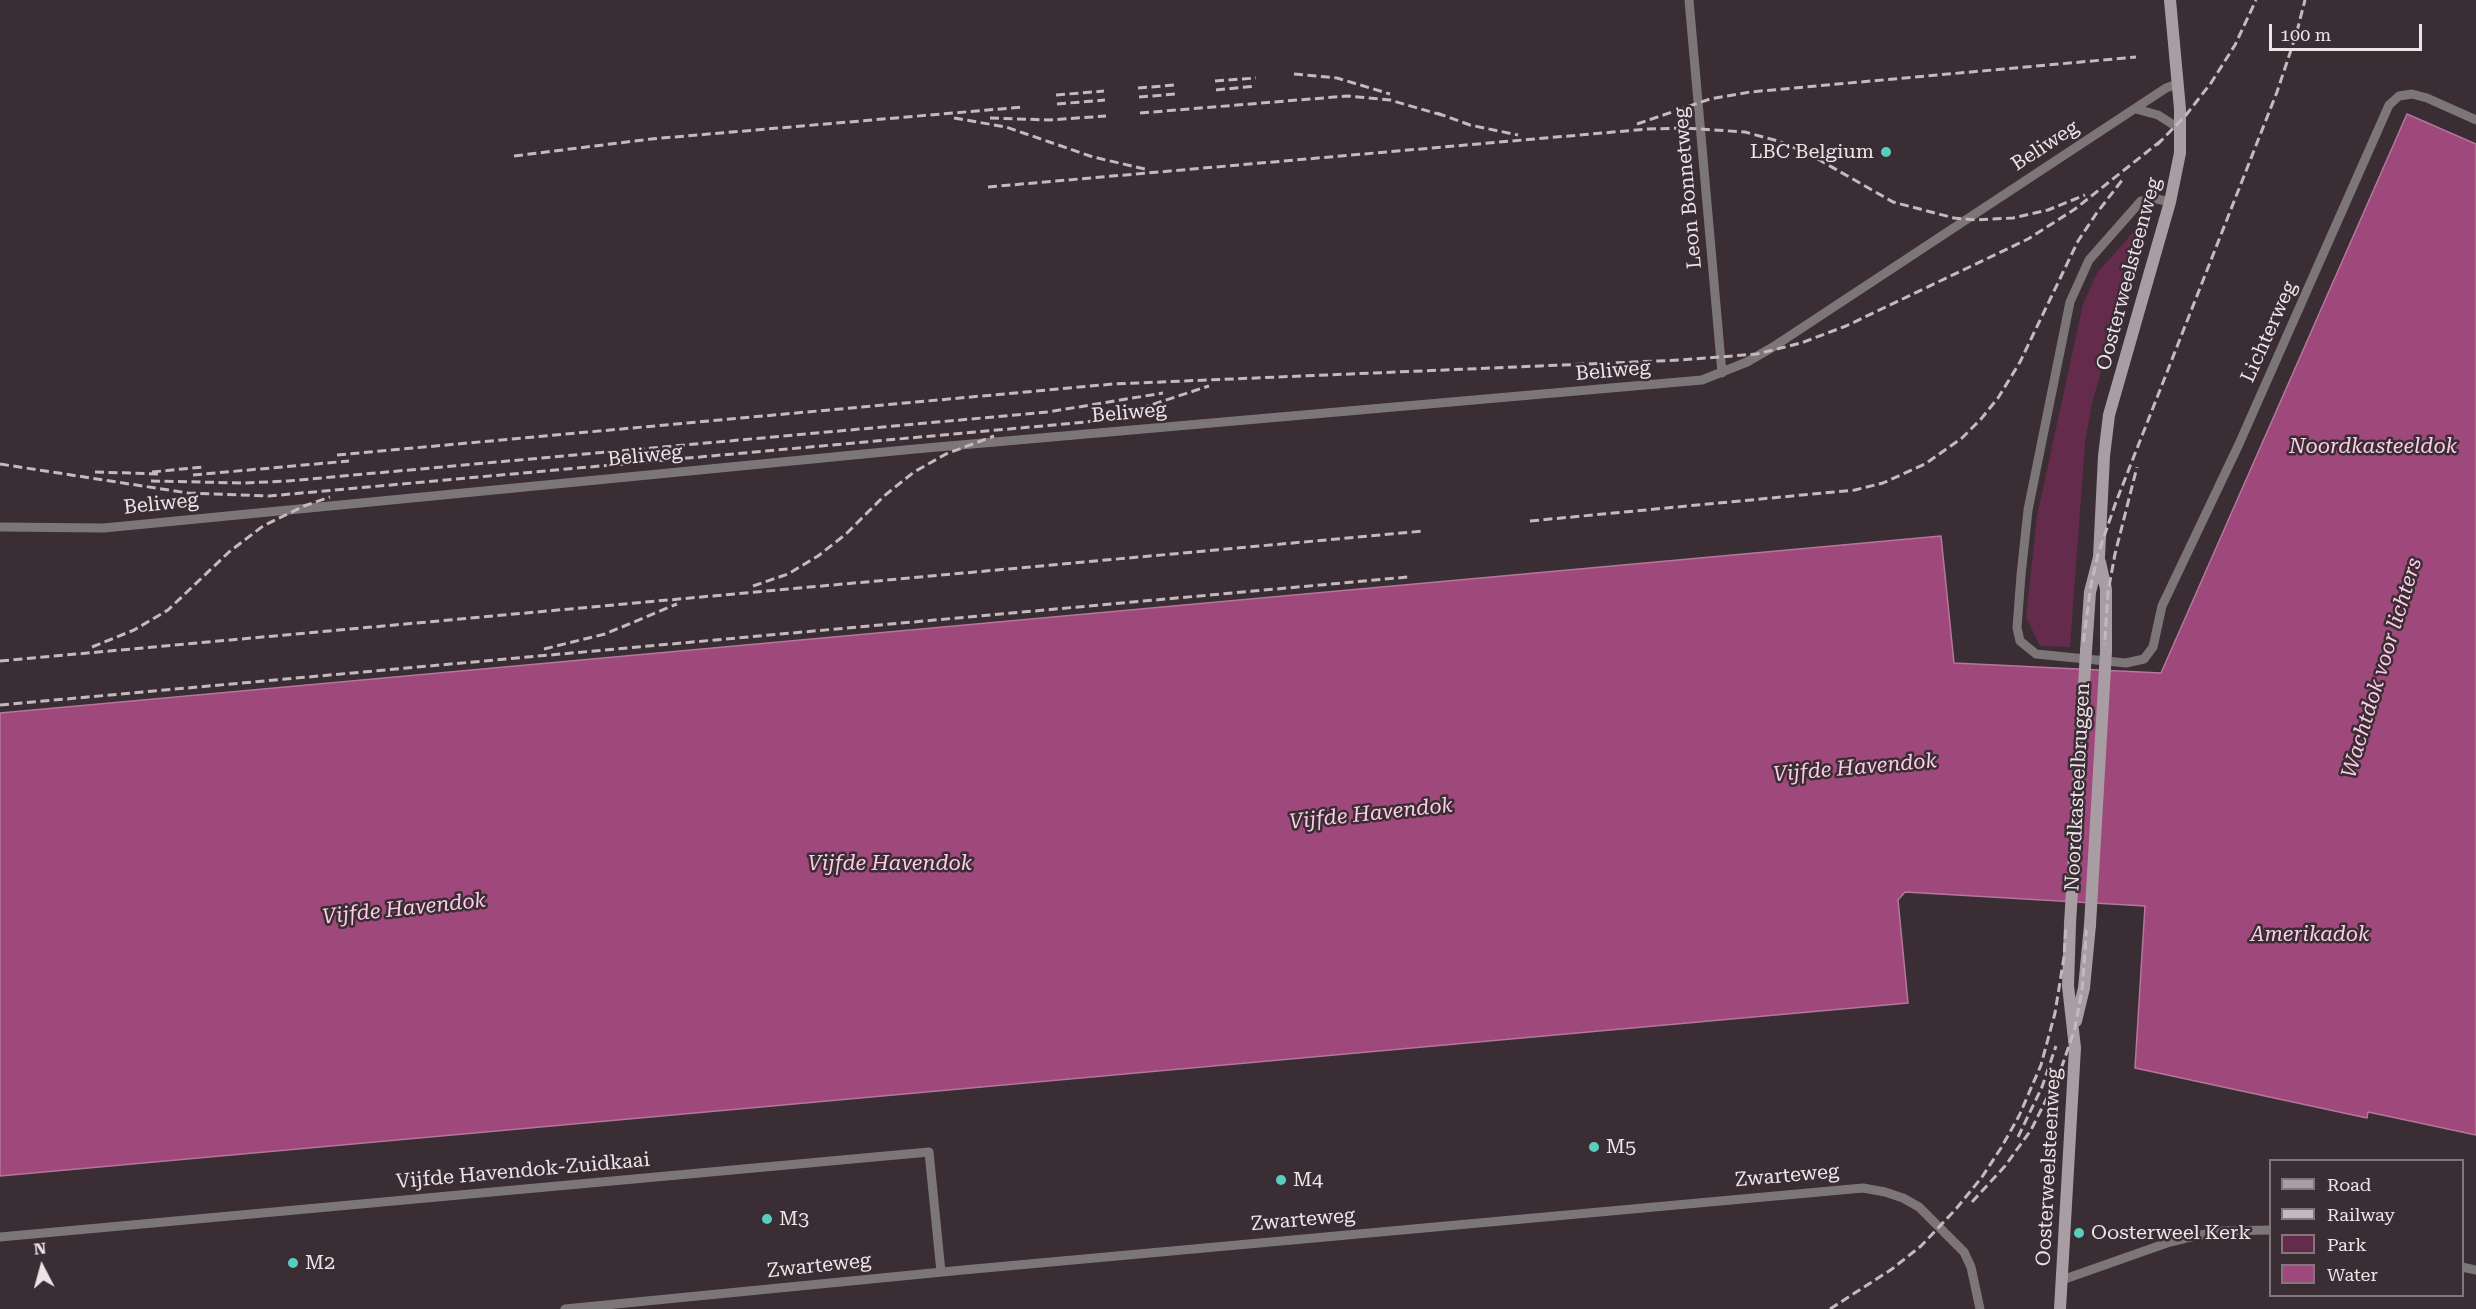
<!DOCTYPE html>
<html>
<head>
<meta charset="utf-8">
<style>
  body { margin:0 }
  #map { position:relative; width:2476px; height:1309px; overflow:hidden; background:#3a2d34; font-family:"Roboto Serif",serif }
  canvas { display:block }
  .legend { position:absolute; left:2269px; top:1159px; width:195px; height:138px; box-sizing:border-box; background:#3a2d34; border:2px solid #82767c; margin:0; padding:8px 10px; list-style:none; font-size:18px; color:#ede4e8 }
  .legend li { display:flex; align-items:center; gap:12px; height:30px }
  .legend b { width:30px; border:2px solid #82767c }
  .north { position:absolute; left:12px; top:1237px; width:60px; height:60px; -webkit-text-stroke:4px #3a2d34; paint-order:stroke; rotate:354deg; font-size:16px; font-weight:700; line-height:24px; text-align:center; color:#ede4e8 }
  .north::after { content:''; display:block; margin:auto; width:21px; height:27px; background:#ede4e8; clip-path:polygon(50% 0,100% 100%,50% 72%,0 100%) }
  .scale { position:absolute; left:2269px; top:24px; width:153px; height:27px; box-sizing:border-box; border:3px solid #ede4e8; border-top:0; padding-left:8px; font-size:18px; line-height:21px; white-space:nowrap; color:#ede4e8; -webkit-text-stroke:4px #3a2d34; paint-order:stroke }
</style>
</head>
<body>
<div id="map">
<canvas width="2476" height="1309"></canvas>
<ul class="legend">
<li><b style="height:8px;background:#a79da2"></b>Road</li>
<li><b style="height:8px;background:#c3b9be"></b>Railway</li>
<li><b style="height:16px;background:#652b4d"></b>Park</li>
<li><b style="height:16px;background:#9f487b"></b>Water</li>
</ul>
<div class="north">N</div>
<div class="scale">100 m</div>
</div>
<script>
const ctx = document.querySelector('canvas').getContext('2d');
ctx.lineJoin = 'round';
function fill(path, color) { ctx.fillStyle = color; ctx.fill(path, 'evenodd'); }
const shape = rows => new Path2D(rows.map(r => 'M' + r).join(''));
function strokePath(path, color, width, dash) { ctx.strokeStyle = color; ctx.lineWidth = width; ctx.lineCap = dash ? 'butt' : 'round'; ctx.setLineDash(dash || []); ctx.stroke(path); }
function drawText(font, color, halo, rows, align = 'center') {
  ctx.font = font + ' "Roboto Serif",serif'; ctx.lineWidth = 5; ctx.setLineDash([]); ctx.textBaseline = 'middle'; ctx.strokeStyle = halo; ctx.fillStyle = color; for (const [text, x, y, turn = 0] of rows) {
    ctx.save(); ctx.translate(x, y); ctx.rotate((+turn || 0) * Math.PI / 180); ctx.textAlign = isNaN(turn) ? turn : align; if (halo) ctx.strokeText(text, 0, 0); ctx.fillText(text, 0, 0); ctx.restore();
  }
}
fill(shape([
  [2145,219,2092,403,2085,443,2070,647,2040,646,2026,617,2037,516,2083,304,2097,273]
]), '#652b4d');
const water = shape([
  [2407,114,2476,144,2476,1135,2368,1112,2367,1118,2135,1068,2145,906,1905,892,1898,900,1908,1003,0,1176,0,713,1941,536,1954,663,2161,673,2407,114]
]);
fill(water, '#9f487b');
strokePath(water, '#b6779c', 1.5);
strokePath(shape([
  [1689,0,1722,373],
  [2136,109,2158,115,2180,129],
  [2170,202,2157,199,2141,201,2089,260,2070,302,2028,510,2021,575,2017,628,2020,641,2036,654,2126,663,2144,659,2153,647,2162,606,2239,444,2389,105,2399,96,2412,94,2427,98,2476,120],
  [0,527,104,528,915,449,1702,380,1747,362,1773,347,2166,88,2177,84],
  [0,1237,929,1152,941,1272],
  [2462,1267,2476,1270],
  [2062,1280,2167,1243,2196,1236,2221,1231,2270,1230],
  [565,1309,963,1270,1863,1188,1885,1192,1903,1198,1919,1207,1964,1252,1971,1267,1980,1309]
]), '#7d7679', 9);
strokePath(shape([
  [2100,562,2106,589,2106,651],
  [2086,651,2090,592,2099,557,2104,456,2109,415,2170,202,2180,153,2180,109,2170,0],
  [2076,1021,2084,988,2090,925],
  [2060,1309,2075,1048,2068,986,2070,924]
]), '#a79da2', 12);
strokePath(shape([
  [1294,74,1337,78,1390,94],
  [1215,81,1256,78],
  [1138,88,1175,85],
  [1216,90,1256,86],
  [1056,95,1104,91],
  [1139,97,1176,94],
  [1057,104,1105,100],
  [1140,113,1347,96,1390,100,1445,116],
  [1437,113,1470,125,1518,135],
  [954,118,1006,127,1093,157,1145,169],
  [990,118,1049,120,1106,116],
  [1637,124,1710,99,1750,92,2136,57],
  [2157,145,2186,115,2211,83,2235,45,2256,0],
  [514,156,651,139,1023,107],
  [988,187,1648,129,1684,128,1745,132,1778,141,1809,154,1893,202,1954,218,1976,220,2013,218,2048,210,2085,195],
  [337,455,1113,384,1681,360,1757,354,1801,343,1846,326,2028,239,2075,209,2162,140],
  [0,464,188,493,269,496,1086,422,1114,417,1209,386],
  [95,472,161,474],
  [152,472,203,467],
  [193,475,349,461],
  [151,481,245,483,288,481,1048,412,1163,393],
  [1530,521,1855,490,1883,483,1925,464,1962,438,1981,419,1998,398,2020,362,2078,241,2096,214,2123,179],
  [753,586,788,574,818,556,846,534,884,496,914,472,946,454,994,436],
  [92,647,134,630,168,610,229,552,263,526,304,506,330,497],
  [544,649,605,634,677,604],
  [0,661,1424,531],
  [0,705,1408,577],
  [2018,1137,2042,1087,2056,1046],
  [1972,1202,2005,1166,2031,1130,2060,1072,2075,1028,2082,990,2085,951,2108,592,2115,554,2137,467],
  [1830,1309,1892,1269,1921,1246,1956,1209,1982,1177,2001,1148,2019,1116,2041,1065,2055,1013,2064,957,2084,637,2091,585,2098,554,2116,502,2277,92,2296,35,2305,0]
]), '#c3b9be', 3, [9, 4.5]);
strokePath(shape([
  [2070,924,2086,651],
  [2090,925,2106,651]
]), '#a79da2', 12);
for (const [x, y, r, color] of [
  [1886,152,6,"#59cebe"],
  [1594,1147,6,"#59cebe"],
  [1281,1180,6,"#59cebe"],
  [767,1219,6,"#59cebe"],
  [2079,1233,6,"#59cebe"],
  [293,1263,6,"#59cebe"]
]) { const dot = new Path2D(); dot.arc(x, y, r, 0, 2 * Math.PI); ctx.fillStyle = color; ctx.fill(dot); strokePath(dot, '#3a2d34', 2); }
drawText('20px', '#ede4e8', '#3a2d34', [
  ["Beliweg",2045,146,-33],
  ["Leon Bonnetweg",1688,188,-95],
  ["Oosterweelsteenweg",2129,274,-75],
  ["Lichterweg",2269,332,-66],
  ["Beliweg",1613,371,-5],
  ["Beliweg",1129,413,-5],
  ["Beliweg",645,456,-6],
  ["Beliweg",161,504,-6],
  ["Noordkasteelbruggen",2078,787,-87],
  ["Oosterweelsteenweg",2049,1167,-87],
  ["Vijfde Havendok-Zuidkaai",523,1171,-5],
  ["Zwarteweg",1787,1176,-5],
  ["Zwarteweg",1303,1220,-5],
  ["Zwarteweg",819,1266,-6]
]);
drawText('20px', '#ede4e8', '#3a2d34', [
  ["LBC Belgium",1874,152,"right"],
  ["M5",1606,1147],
  ["M4",1293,1180],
  ["M3",779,1219],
  ["Oosterweel Kerk",2091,1233],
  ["M2",305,1263]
], 'left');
drawText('italic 21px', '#fecde6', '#3a2d34', [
  ["Noordkasteeldok",2373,447],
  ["Wachtdok voor lichters",2382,668,-73],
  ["Vijfde Havendok",1855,768,-5],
  ["Vijfde Havendok",1371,814,-6],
  ["Vijfde Havendok",890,864],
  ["Vijfde Havendok",404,909,-6],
  ["Amerikadok",2310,935]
]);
</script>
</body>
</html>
